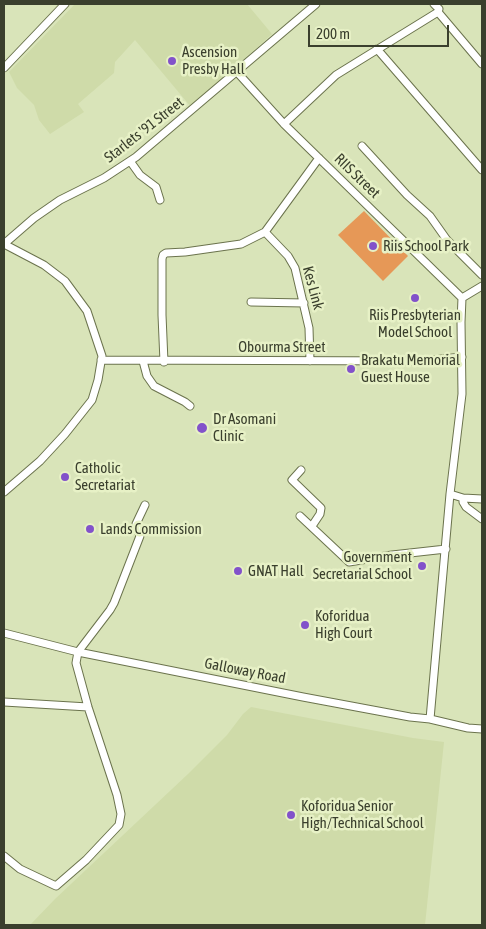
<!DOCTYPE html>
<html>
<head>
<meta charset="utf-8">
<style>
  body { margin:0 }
  #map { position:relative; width:486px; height:929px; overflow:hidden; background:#d9e4b9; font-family:"Asap Condensed",sans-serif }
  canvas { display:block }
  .frame { position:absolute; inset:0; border:5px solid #3a3f2d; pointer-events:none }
  .scale { position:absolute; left:308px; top:25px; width:141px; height:22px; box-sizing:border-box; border:2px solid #3a3f2d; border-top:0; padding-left:6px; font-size:15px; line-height:18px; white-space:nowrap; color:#3a3f2d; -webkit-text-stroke:4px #e7f1c6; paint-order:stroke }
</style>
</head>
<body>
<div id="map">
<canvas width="486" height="929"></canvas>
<div class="frame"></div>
<div class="scale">200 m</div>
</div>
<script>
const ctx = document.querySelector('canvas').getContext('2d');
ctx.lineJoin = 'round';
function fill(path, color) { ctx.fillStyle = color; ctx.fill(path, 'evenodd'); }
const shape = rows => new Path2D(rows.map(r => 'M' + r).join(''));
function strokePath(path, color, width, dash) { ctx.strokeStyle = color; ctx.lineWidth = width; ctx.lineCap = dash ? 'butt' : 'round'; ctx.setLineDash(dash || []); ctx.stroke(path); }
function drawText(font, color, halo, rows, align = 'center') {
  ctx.font = font + ' "Asap Condensed",sans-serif'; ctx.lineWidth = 5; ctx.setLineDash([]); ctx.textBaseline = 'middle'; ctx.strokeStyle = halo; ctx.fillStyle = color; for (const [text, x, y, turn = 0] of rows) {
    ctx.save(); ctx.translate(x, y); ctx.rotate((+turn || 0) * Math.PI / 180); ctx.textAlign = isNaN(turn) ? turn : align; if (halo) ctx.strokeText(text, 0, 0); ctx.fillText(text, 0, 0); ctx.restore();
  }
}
fill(shape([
  [75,4,247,4,272,34,191,107,135,40,115,62,114,73,78,104,84,112,50,134,39,120,34,105,17,88,9,72],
  [251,707,413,738,444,742,425,925,30,925,55,899,188,774,227,735,243,714]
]), '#cfdba9');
fill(shape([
  [364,211,408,256,383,281,338,235]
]), '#e69857');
const minor = shape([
  [434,4,439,9,438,12,482,64],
  [377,49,482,170],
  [4,68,65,4],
  [236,71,284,124,462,298],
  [284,124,336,75,438,12],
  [362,146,407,195,430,216,447,240,482,275],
  [130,161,140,175,156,187,160,200],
  [265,232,288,256,295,268,309,328,310,361],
  [4,244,34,218,60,200,104,178,136,157,316,4],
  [4,244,44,265,65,281,87,311,102,356,98,380,92,400,65,434,40,461,4,492],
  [462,298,482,286],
  [251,302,304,303],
  [101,360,423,361,462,357],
  [143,361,147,376,154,386,185,402,190,406],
  [164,362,162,315,162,259,163,255,166,253,185,252,241,244,265,232,319,158],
  [301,470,292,480,321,508,320,514,312,526],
  [450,494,463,498,482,499],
  [463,498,463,502,466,507,482,519],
  [300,516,349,562,392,555,446,549],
  [4,633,78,652,303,697,410,717,430,719,468,728,482,729],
  [4,702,88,707],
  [430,719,450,494,462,394,461,322,462,298],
  [4,856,20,869,56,886,86,860,119,825,121,814,117,795,88,707,76,663,78,652,110,610,114,603,140,536,136,524,145,505]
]);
strokePath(minor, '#6b734d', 9);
strokePath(minor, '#fff', 7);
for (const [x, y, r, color] of [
  [172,61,5,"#8252ca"],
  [373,246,5,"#8252ca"],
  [415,298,5,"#8252ca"],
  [351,369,5,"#8252ca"],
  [202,428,6,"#8252ca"],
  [65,477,5,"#8252ca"],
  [90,529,5,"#8252ca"],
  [422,566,5,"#8252ca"],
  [238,571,5,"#8252ca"],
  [305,625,5,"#8252ca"],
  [291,815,5,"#8252ca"]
]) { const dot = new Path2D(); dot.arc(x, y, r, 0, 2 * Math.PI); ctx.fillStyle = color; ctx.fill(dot); strokePath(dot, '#e7f1c6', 2); }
drawText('15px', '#3a3f2d', '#e7f1c6', [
  ["Ascension",182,52],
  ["Presby Hall",182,69],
  ["Riis School Park",383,246],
  ["Riis Presbyterian",415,315,"center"],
  ["Model School",415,332,"center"],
  ["Brakatu Memorial",361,360],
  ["Guest House",361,377],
  ["Dr Asomani",213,419],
  ["Clinic",213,436],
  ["Catholic",75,468],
  ["Secretariat",75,485],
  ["Lands Commission",100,529],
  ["Government",412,557,"right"],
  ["Secretarial School",412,574,"right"],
  ["GNAT Hall",248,571],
  ["Koforidua",315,616],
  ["High Court",315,633],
  ["Koforidua Senior",301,806],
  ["High/Technical School",301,823]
], 'left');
drawText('15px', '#3a3f2d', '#e7f1c6', [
  ["Starlets '91 Street",144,130,-38],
  ["RIIS Street",357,176,44],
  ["Kes Link",313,288,75],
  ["Obourma Street",282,347],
  ["Galloway Road",245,671,11]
]);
</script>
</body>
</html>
